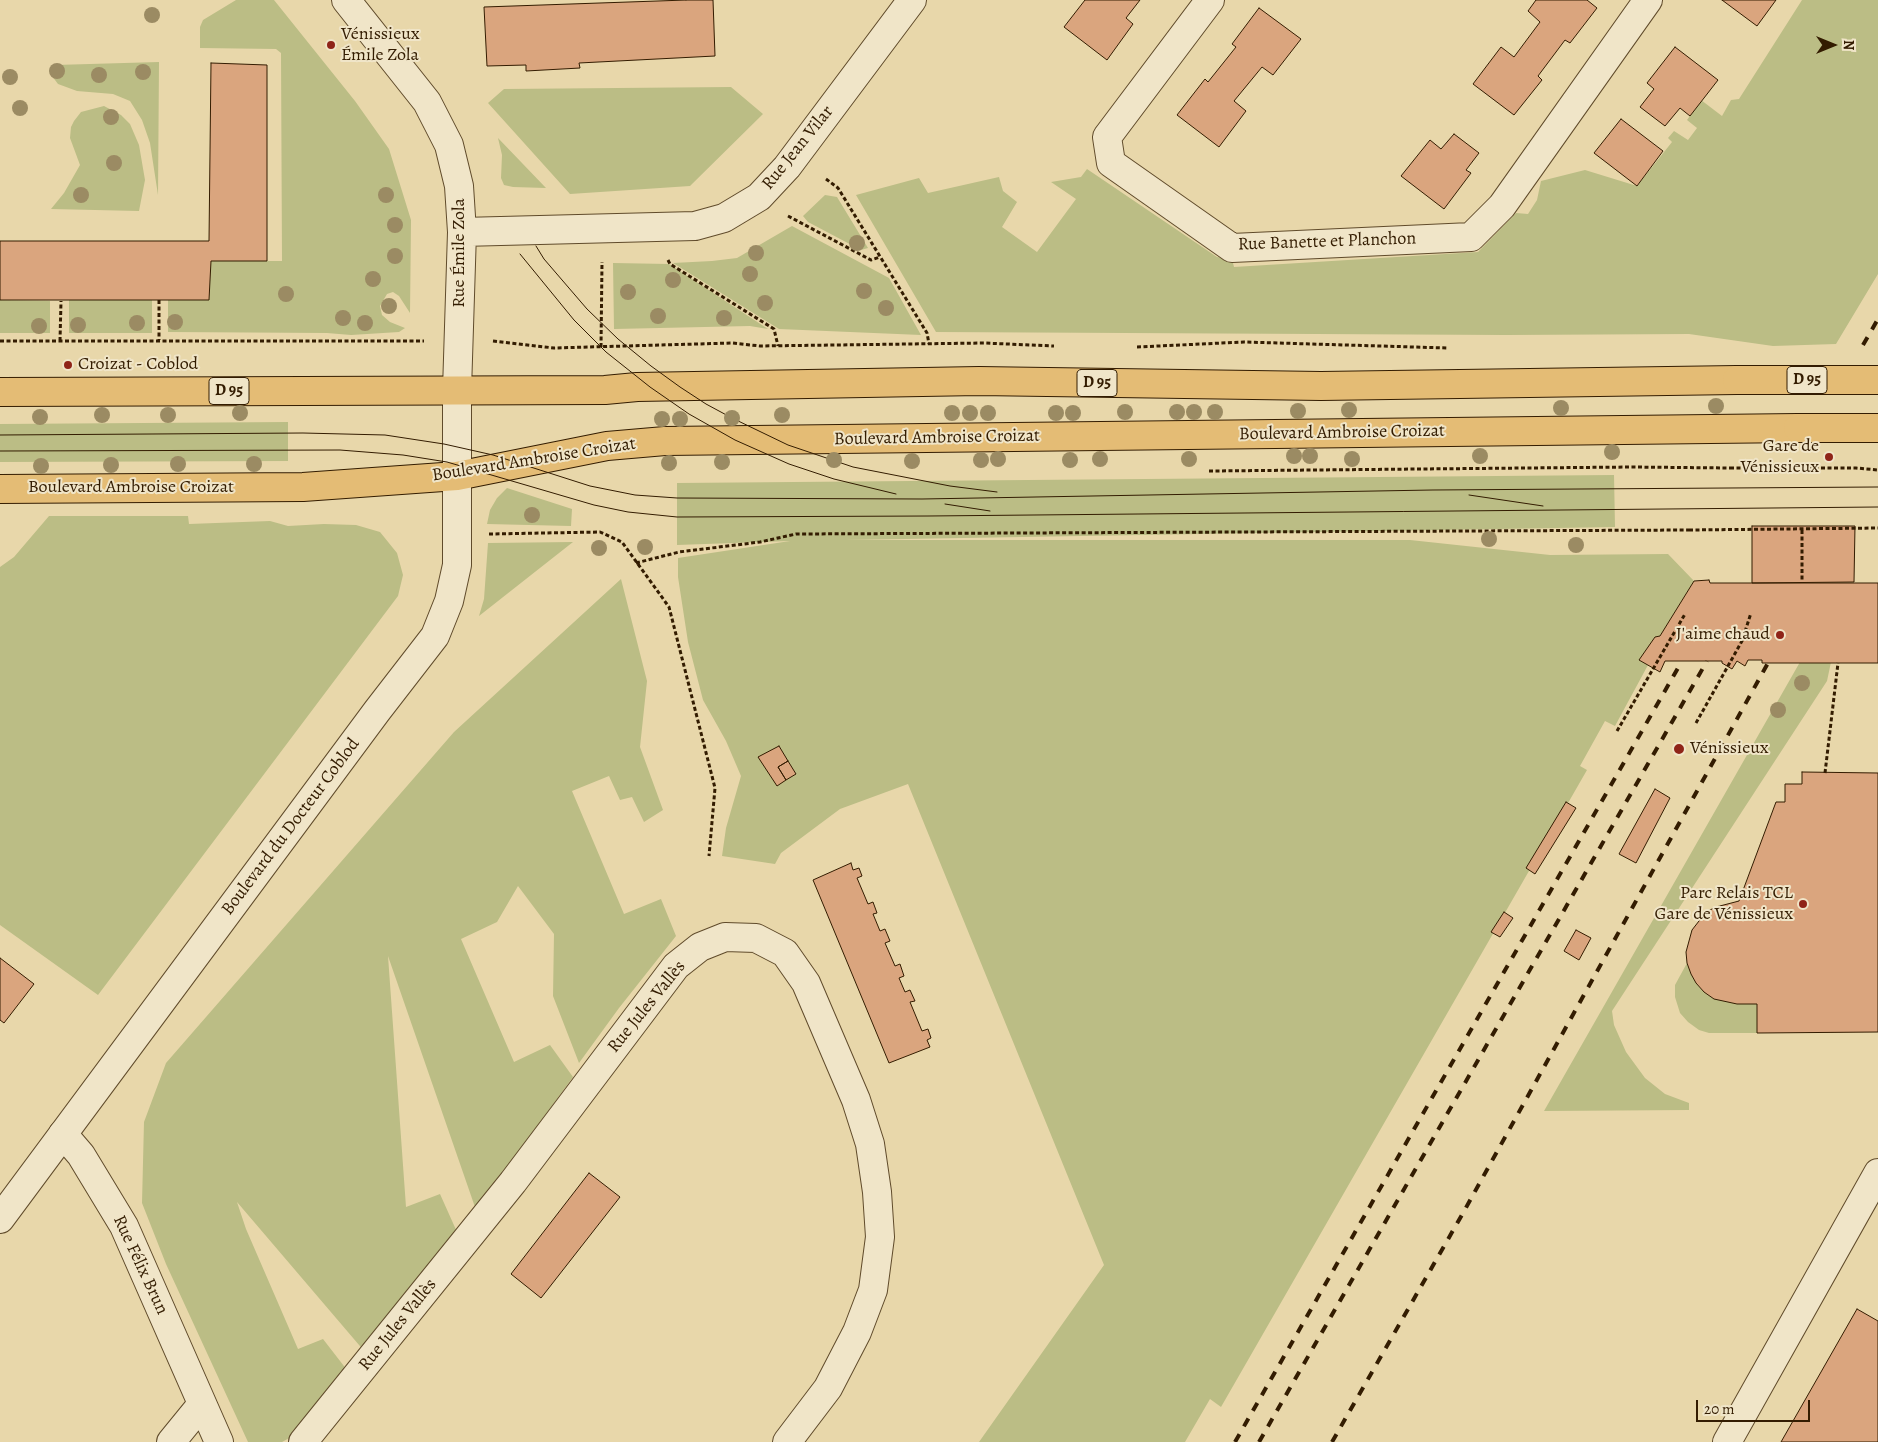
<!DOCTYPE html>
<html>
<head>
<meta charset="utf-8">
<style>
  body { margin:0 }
  #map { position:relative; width:1878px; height:1442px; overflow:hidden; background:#e8d7aa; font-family:Alegreya,serif }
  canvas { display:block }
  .north { position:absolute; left:1808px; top:20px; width:50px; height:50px; -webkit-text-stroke:4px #f0e5c8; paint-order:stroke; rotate:90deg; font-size:14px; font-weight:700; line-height:20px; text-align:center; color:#331c01 }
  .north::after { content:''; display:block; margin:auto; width:18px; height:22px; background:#331c01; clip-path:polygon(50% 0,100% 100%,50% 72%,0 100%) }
  .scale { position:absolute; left:1696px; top:1400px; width:114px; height:22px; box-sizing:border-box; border:2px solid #331c01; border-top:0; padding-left:6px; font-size:15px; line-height:18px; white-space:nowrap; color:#331c01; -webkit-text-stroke:4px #f0e5c8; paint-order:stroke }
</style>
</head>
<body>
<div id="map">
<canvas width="1878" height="1442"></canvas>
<div class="north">N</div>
<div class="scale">20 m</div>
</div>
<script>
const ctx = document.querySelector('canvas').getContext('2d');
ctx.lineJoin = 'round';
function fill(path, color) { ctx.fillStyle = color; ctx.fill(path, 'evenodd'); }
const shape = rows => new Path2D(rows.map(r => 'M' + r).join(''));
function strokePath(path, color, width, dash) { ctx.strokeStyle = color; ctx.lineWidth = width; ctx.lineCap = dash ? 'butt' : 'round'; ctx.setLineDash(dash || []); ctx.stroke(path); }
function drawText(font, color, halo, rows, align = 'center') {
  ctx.font = font + ' Alegreya,serif'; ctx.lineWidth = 4; ctx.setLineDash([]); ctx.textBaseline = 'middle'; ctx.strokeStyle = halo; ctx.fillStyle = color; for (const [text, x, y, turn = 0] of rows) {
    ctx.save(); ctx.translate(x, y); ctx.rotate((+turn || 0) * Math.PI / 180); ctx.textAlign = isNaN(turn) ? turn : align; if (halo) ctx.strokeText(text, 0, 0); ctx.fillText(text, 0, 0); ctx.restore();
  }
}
fill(shape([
  [236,0,274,0,355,101,389,149,411,220,410,313,399,296,393,292,387,294,380,306,382,315,390,322,405,328,399,332,351,335,327,333,168,332,168,300,209,300,211,261,282,261,281,53,276,49,200,48,200,27,203,20],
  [1802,0,1878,0,1878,274,1836,344,1773,346,1689,334,1506,335,936,332,856,195,919,178,928,193,999,177,1003,191,1017,202,1002,227,1037,252,1076,199,1051,182,1081,177,1087,169,1217,257,1232,259,1234,267,1478,252,1516,213,1528,214,1537,200,1541,181,1585,170,1637,186,1672,142,1668,138,1674,131,1688,140,1697,128,1687,120,1701,100,1722,116,1731,100,1739,99],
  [159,62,158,195,150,143,142,120,130,101,113,94,77,91,58,84,52,76,55,65],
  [731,87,763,114,690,186,570,194,488,103,504,89],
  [104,106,121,115,130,124,139,145,145,180,139,211,51,209,64,193,80,165,70,138,71,127,74,121,81,112],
  [498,138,546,188,513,187,504,185,501,178,502,155],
  [825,195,837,197,868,248,861,250,808,222,803,216],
  [792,226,889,278,921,335,779,329,673,263,712,261,737,258],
  [613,263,669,264,768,329,750,326,614,329],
  [0,300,50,301,50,333,0,333],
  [69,300,152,300,152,333,69,333],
  [288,422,288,461,0,462,0,424],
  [1614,475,1615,527,845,540,1410,540,1550,555,1668,554,1694,581,1660,636,1655,637,1640,660,1648,665,1615,726,1605,721,1580,766,1587,770,1221,1407,1210,1399,1185,1442,979,1442,1104,1265,908,784,840,809,781,853,775,864,722,856,726,828,741,776,726,741,703,700,688,642,678,577,678,558,790,541,677,545,677,483],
  [507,488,572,509,571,526,487,524,490,510,497,498],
  [49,516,188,516,189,524,270,521,288,526,324,524,356,525,380,532,397,553,403,575,398,596,98,995,0,925,0,567,14,557],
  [573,542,479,616,484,599,488,543],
  [621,579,647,681,640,747,663,810,644,822,632,797,620,800,609,776,572,791,624,914,661,899,676,936,619,1008,579,1063,553,996,554,934,518,886,497,922,461,939,514,1062,550,1045,573,1077,476,1210,388,956,406,1207,440,1194,457,1232,365,1352,237,1202,246,1229,298,1349,323,1339,347,1370,304,1430,282,1442,248,1442,166,1264,142,1203,144,1122,166,1063,454,732],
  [1800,662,1831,662,1827,681,1612,1011,1614,1025,1626,1052,1645,1078,1665,1094,1689,1103,1689,1110,1544,1111],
  [1687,963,1691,974,1696,983,1704,992,1714,998,1737,1004,1757,1004,1757,1033,1709,1033,1699,1030,1688,1022,1680,1013,1675,997,1675,985]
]), '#bbbd85');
const building = shape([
  [686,0,713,0,715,56,579,63,580,68,526,71,526,65,487,66,484,7,686,0],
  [1085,0,1140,0,1126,18,1133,24,1107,60,1064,27,1085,0],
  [1536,0,1587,0,1597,8,1570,43,1565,40,1538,76,1542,80,1514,115,1473,84,1501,47,1514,57,1540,22,1528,11,1536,0],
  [1722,0,1776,0,1757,26,1722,0],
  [1259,8,1301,39,1273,75,1262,67,1234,101,1246,111,1219,147,1177,115,1205,79,1208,82,1236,47,1232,44,1259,8],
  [1675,47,1718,80,1690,116,1680,108,1665,126,1640,107,1654,89,1647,83,1675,47],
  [211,63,267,65,267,261,211,261,209,300,0,300,0,241,209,241,211,63],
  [1621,119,1663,151,1637,186,1594,153,1621,119],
  [1454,134,1479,153,1466,170,1471,173,1444,209,1401,176,1430,140,1441,149,1454,134],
  [1752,526,1855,526,1854,582,1752,583,1752,526],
  [1709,580,1710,583,1878,583,1878,663,1762,663,1762,660,1748,660,1745,666,1737,661,1732,669,1722,663,1722,661,1665,661,1660,672,1639,660,1655,637,1660,636,1694,581,1709,580],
  [779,746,788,761,778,767,786,780,777,786,758,757,779,746],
  [788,761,796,774,786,780,778,767,788,761],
  [1802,772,1878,773,1878,1032,1757,1033,1757,1004,1737,1004,1714,999,1704,992,1696,983,1691,974,1687,963,1686,952,1692,930,1706,912,1716,907,1739,901,1776,802,1785,802,1785,784,1802,784,1802,772],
  [1655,789,1670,798,1636,863,1619,854,1655,789],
  [1566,802,1576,808,1535,874,1526,868,1566,802],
  [851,863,853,870,859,868,862,876,857,878,868,904,873,902,877,913,873,914,880,931,885,929,890,941,885,943,895,966,900,964,904,976,899,978,905,992,910,990,915,1001,910,1002,922,1031,928,1029,931,1038,927,1040,930,1047,889,1063,813,880,851,863],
  [1504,912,1513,918,1500,937,1491,932,1504,912],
  [1576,930,1591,938,1579,960,1564,951,1576,930],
  [0,958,34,984,4,1023,0,1020,0,958],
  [589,1173,620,1197,541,1298,511,1274,589,1173],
  [1857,1309,1878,1321,1878,1442,1781,1442,1857,1309]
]);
fill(building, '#daa57e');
strokePath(building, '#331c01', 1);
const minor = shape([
  [346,0,427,102,449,145,459,186,462,232,457,390],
  [1210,0,1107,137,1111,163,1232,248,1471,237,1502,206,1648,0],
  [462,232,695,226,724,218,759,197,787,167,912,0],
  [63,1134,81,1155,124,1226,219,1442],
  [171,1442,202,1404],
  [303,1442,513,1182,676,966,700,947,725,937,756,938,785,953,806,983,856,1100,870,1144,877,1192,880,1237,873,1290,857,1332,828,1388,787,1442]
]);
const tertiary = shape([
  [0,1219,377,711,435,636,449,601,457,565,457,390],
  [1727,1442,1878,1173]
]);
const primary = shape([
  [0,392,605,390,637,387,979,381,1321,386,1737,380],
  [0,489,303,487,457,476,607,446,665,441,1798,428]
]);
strokePath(minor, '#604b2b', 30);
strokePath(tertiary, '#604b2b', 30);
strokePath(primary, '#331c01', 30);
strokePath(shape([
  [826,179,838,188,927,333,929,344],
  [788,216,871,260,880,257],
  [668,260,670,264,774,329,778,346],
  [159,300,159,340],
  [0,341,424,341],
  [60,341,61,301],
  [493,341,554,348,732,343,760,346,984,343,1054,346],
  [601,347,602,262],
  [1137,347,1244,342,1448,348],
  [1209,471,1632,467,1730,468],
  [1802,530,1802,583],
  [489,534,600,532,622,542,669,607,715,788,709,856],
  [636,563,679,552,760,542,796,534,1689,530],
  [1825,773,1838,663]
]), '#331c01', 3, [4, 2.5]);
strokePath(minor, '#f0e5c8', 28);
strokePath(tertiary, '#f0e5c8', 28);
strokePath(primary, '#e4bc75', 28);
strokePath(shape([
  [536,246,544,259,587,309,618,339,651,366,680,387,706,404,732,418,788,445,853,467,950,486,997,492],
  [520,254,574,320,606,352,650,387,689,414,735,440,789,464,834,479,896,494],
  [0,435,303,433,385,435,444,444,493,455,590,486,635,495,677,498,922,499,1432,490,1878,487],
  [0,451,340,450,403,455,447,462,594,505,628,512,677,517,928,516,1878,507],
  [1469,495,1543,506],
  [945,504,990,511]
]), '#331c01', 1);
strokePath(shape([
  [1863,345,1878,319],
  [1235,1442,1682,661],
  [1259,1442,1707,661],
  [1332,1442,1463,1213,1768,663]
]), '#331c01', 4, [9, 9]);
const primaryBridge = shape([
  [1737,380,1878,380],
  [1798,428,1878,428]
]);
strokePath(primaryBridge, '#331c01', 30, []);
strokePath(shape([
  [1730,468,1856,468,1878,470],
  [1689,530,1878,528],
  [1696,723,1742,641,1751,613],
  [1617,731,1685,614]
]), '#331c01', 3, [4, 2.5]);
strokePath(primaryBridge, '#e4bc75', 28);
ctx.fillStyle = '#9b8b63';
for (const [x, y] of [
  [152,15],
  [57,71],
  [143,72],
  [99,75],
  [10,77],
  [20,108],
  [111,117],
  [114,163],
  [81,195],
  [386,195],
  [395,225],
  [857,243],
  [756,253],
  [395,256],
  [750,274],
  [373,279],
  [673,280],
  [864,291],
  [628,292],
  [286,294],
  [765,303],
  [389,306],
  [886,308],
  [658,316],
  [343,318],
  [724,318],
  [175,322],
  [137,323],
  [365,323],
  [78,325],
  [39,326],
  [1716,406],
  [1561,408],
  [1349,410],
  [1298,411],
  [1125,412],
  [1177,412],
  [1194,412],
  [1215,412],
  [240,413],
  [952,413],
  [970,413],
  [988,413],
  [1056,413],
  [1073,413],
  [102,415],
  [168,415],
  [782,415],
  [40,417],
  [732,418],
  [662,419],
  [680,419],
  [1612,452],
  [1294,456],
  [1310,456],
  [1480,456],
  [998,459],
  [1100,459],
  [1189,459],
  [1352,459],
  [834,460],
  [981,460],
  [1070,460],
  [912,461],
  [722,462],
  [669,463],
  [178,464],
  [254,464],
  [111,465],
  [41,466],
  [532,515],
  [1489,539],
  [1576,545],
  [645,547],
  [599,548],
  [1802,683],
  [1778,710]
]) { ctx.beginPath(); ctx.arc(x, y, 8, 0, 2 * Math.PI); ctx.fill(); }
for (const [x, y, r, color] of [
  [331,45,5,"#8f2418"],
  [68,365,5,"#8f2418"],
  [1829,457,5,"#8f2418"],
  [1780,635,5,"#8f2418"],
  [1679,749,6,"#8f2418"],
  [1803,904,5,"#8f2418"]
]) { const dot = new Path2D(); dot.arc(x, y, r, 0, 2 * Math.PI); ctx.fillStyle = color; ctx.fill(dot); strokePath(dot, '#f0e5c8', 2); }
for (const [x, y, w] of [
  [1807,380,40],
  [1097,383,40],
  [229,391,40]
]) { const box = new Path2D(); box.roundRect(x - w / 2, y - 13.5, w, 27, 4); ctx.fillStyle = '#f0e5c8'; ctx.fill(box); strokePath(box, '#331c01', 1); }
drawText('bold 16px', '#331c01', null, [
  ["D 95",1807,380],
  ["D 95",1097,383],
  ["D 95",229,391]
]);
drawText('18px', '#331c01', '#f0e5c8', [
  ["Vénissieux",341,35],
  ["Émile Zola",341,56],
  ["Croizat - Coblod",78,365],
  ["Gare de",1819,447,"right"],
  ["Vénissieux",1819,468,"right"],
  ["J'aime chaud",1770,635,"right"],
  ["Vénissieux",1690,749],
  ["Parc Relais TCL",1793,894,"right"],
  ["Gare de Vénissieux",1793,915,"right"]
], 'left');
drawText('18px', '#331c01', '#f0e5c8', [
  ["Rue Jean Vilar",798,148,-51],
  ["Rue Banette et Planchon",1327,242,-2],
  ["Rue Émile Zola",460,253,-90],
  ["Boulevard Ambroise Croizat",1342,433,-1],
  ["Boulevard Ambroise Croizat",937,438,-1],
  ["Boulevard Ambroise Croizat",534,460,-9],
  ["Boulevard Ambroise Croizat",131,488],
  ["Boulevard du Docteur Coblod",291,827,-53],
  ["Rue Jules Vallès",647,1007,-51],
  ["Rue Félix Brun",140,1265,65],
  ["Rue Jules Vallès",398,1325,-51]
]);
</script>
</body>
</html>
